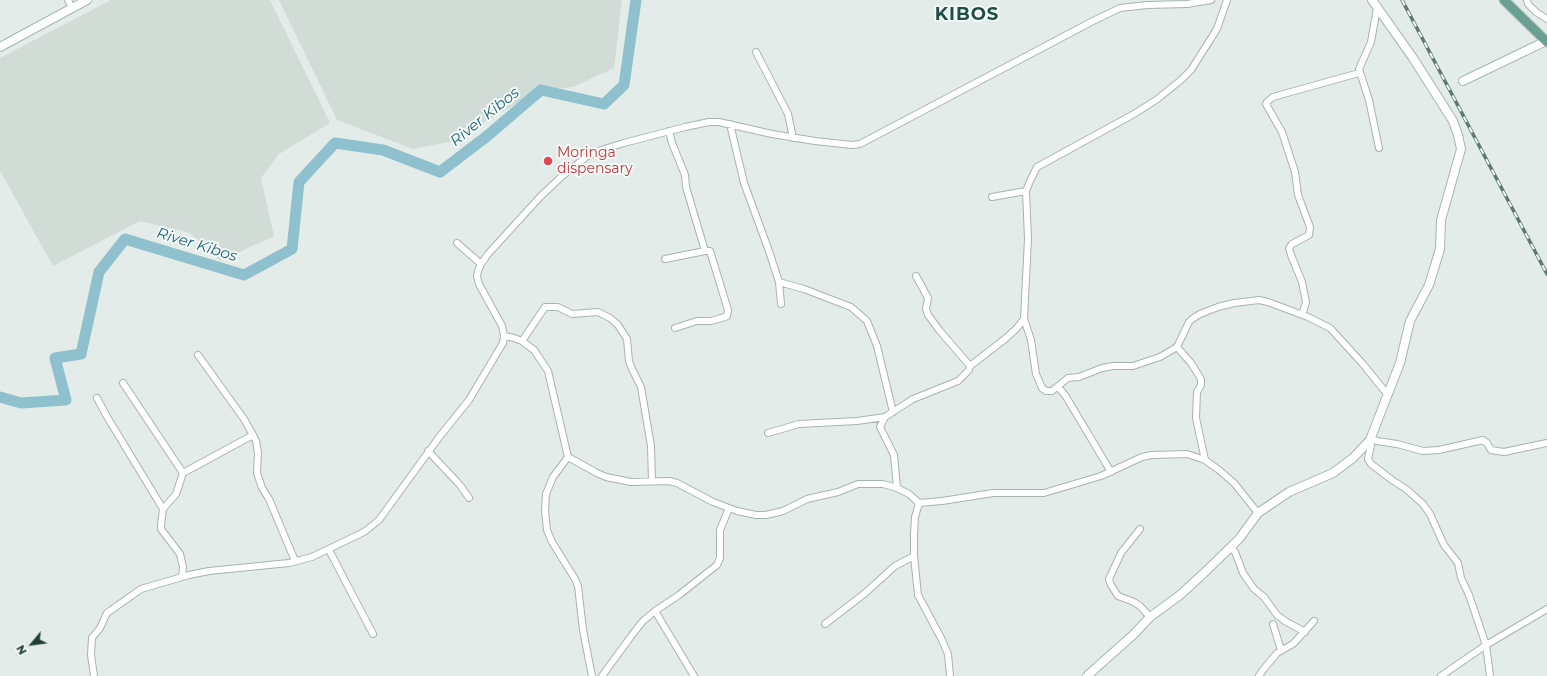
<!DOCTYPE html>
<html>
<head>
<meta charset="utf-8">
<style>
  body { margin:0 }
  #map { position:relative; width:1547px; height:676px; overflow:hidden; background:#e3ece8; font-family:Montserrat,sans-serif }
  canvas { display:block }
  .north { position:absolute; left:12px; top:624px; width:40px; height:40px; -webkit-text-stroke:3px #f3f9f6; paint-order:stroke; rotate:241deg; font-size:11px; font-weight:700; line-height:16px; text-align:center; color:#233c37 }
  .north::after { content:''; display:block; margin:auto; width:14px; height:18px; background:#233c37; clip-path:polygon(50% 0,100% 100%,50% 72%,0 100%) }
</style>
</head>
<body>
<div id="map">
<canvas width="1547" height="676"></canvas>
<div class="north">N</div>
</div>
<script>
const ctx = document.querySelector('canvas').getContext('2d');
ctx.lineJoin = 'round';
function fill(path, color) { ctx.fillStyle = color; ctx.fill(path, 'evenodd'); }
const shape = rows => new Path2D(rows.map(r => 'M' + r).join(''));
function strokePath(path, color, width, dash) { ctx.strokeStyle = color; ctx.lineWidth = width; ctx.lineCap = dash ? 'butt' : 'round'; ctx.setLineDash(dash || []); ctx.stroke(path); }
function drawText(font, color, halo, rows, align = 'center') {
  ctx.font = font + ' Montserrat,sans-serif'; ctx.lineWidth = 4; ctx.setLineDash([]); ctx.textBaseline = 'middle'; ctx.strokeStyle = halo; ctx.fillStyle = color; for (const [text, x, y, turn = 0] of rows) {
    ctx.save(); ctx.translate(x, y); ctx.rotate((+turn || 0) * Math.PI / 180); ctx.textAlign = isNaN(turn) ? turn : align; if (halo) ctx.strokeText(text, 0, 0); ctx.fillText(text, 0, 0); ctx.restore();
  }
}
fill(shape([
  [111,0,270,0,330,123,279,154,261,178,274,236,220,261,190,233,140,221,53,266,0,171,0,58],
  [279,0,622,0,614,68,573,87,541,90,449,142,413,149,337,120]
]), '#d1dcd7');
strokePath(shape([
  [0,397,21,403,66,400,55,358,81,354,99,272,125,239,244,275,292,249,299,182,335,143,383,150,440,172,486,137,541,90,604,104,624,85,636,0]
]), '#8ec0ce', 11);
const street = shape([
  [68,0,72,8],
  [1527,0,1528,4,1536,12,1547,19],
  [1377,8,1371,42,1359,69,1369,100,1379,148],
  [756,52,788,114,793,138],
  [730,124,744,183,769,251,779,282,781,304],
  [669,131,672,143,685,175,686,187,705,251],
  [992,197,1026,191],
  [457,243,481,264],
  [665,259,705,251,710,251,728,310,727,316,725,317,711,321,697,321,675,328],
  [916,276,928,298,926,309,928,315,940,331,970,366],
  [779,282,804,289,851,307,867,321,877,346,893,412],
  [1302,315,1306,302,1302,282,1291,255,1289,248,1292,244,1309,235,1310,227,1298,195,1295,172,1282,132,1266,104,1267,102,1273,97,1359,73],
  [1024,319,1031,340,1036,374,1042,388,1046,391,1052,391,1068,378,1079,377,1102,368,1113,366,1133,366,1160,357,1177,347,1189,322,1192,319,1200,314,1218,307,1234,303,1259,300,1268,302,1308,317,1330,328,1362,363,1388,395],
  [504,336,514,338,522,341,534,350,548,371,551,384,568,457,553,477,546,494,545,511,547,530,552,542,575,579,578,586,583,630,592,676],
  [522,341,545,307,558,307,572,314,598,312,610,318,618,325,627,339,629,361,632,369,641,387,651,446,652,481],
  [1177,347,1191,363,1201,379,1201,385,1197,392,1196,418,1205,460],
  [198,355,244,419,253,435,256,441,258,453,257,473,262,488,269,499,295,561],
  [123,383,183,473],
  [1058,387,1065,395,1111,472],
  [97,398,106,415,163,509,161,525,161,529,180,554,183,567,182,577],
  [768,433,799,424,857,421,885,417],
  [1371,438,1377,441,1397,444,1423,451,1439,450,1483,440,1487,443,1491,450,1504,452,1547,443],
  [1370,440,1371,445,1368,459,1371,464,1392,480,1406,489,1423,504,1430,514,1444,545,1458,563,1461,578,1469,595,1486,645,1490,676],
  [428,451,460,485,469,498],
  [568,457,597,473,606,477,631,482,669,481,677,483,713,502,737,511,756,515,766,515,783,511,807,499,838,492,858,484,883,484,897,488,909,494,919,503,942,501,993,493,1044,493,1101,476,1142,457,1152,455,1187,454,1205,460,1219,470,1234,483,1258,513],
  [897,488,894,455,880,427,885,417,913,399,958,381,969,370,970,366,1005,339,1016,329,1024,319,1028,239,1026,191,1030,181,1037,167,1134,114,1156,100,1181,80,1191,70,1217,29,1227,0],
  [919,503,915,517,914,534,914,556,918,595,941,638,948,654,950,676],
  [163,509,176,494,183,473,253,435],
  [1140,529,1121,553,1109,579,1111,585,1118,596,1134,602,1140,606,1150,617],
  [1230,547,1235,552,1243,573,1254,589,1264,597,1277,615,1285,621,1305,632],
  [329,550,373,634],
  [655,611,694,676],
  [825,624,864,594,895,566,914,556],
  [1273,624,1281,650],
  [94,676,91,655,92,638,100,628,107,613,141,589,189,575,209,571,289,563,312,557,364,532,379,520,440,436,469,400,503,343,504,336,502,326,479,284,477,277,478,271,481,264,488,254,540,197,560,178,586,157,601,150,624,143,685,127,709,122,719,122,772,134,815,141,852,145,860,144,1093,21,1120,8,1147,5,1187,4,1211,0],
  [602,676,632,635,643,621,655,611,679,595,717,565,720,558,720,530,729,508],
  [1259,676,1263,670,1277,653,1293,644,1314,621],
  [1441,676,1486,645,1547,609]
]);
const secondary = shape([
  [0,47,87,0],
  [1463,81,1546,41],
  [1087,676,1133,635,1150,617,1180,595,1203,574,1239,539,1258,513,1289,492,1333,473,1353,458,1370,440,1400,363,1410,321,1429,285,1440,249,1441,220,1461,149,1458,135,1453,121,1413,58,1372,0]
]);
const primary = shape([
  [1504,0,1547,42]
]);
strokePath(street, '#a6b4af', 8);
strokePath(secondary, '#a2b7b1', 10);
strokePath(primary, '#c1c8c7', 11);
strokePath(street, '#fff', 6);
strokePath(secondary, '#fff', 8);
strokePath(primary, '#6a9f94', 9);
const rail = shape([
  [1402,0,1547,274]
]);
strokePath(rail, '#5e7872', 3.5);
strokePath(rail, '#f3f9f6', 2, [6]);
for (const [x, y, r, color] of [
  [548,161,5,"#e0444e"]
]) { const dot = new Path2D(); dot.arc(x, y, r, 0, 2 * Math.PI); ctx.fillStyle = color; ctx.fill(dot); strokePath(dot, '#f3f9f6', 1.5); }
drawText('14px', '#be3a42', '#f3f9f6', [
  ["Moringa",557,153],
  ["dispensary",557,169]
], 'left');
drawText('italic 15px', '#216275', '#f3f9f6', [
  ["River Kibos",485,117,-39],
  ["River Kibos",197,245,17]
]);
ctx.letterSpacing = '1px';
drawText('bold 18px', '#204d45', '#f3f9f6', [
  ["KIBOS",967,15]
]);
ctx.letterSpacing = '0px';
</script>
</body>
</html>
